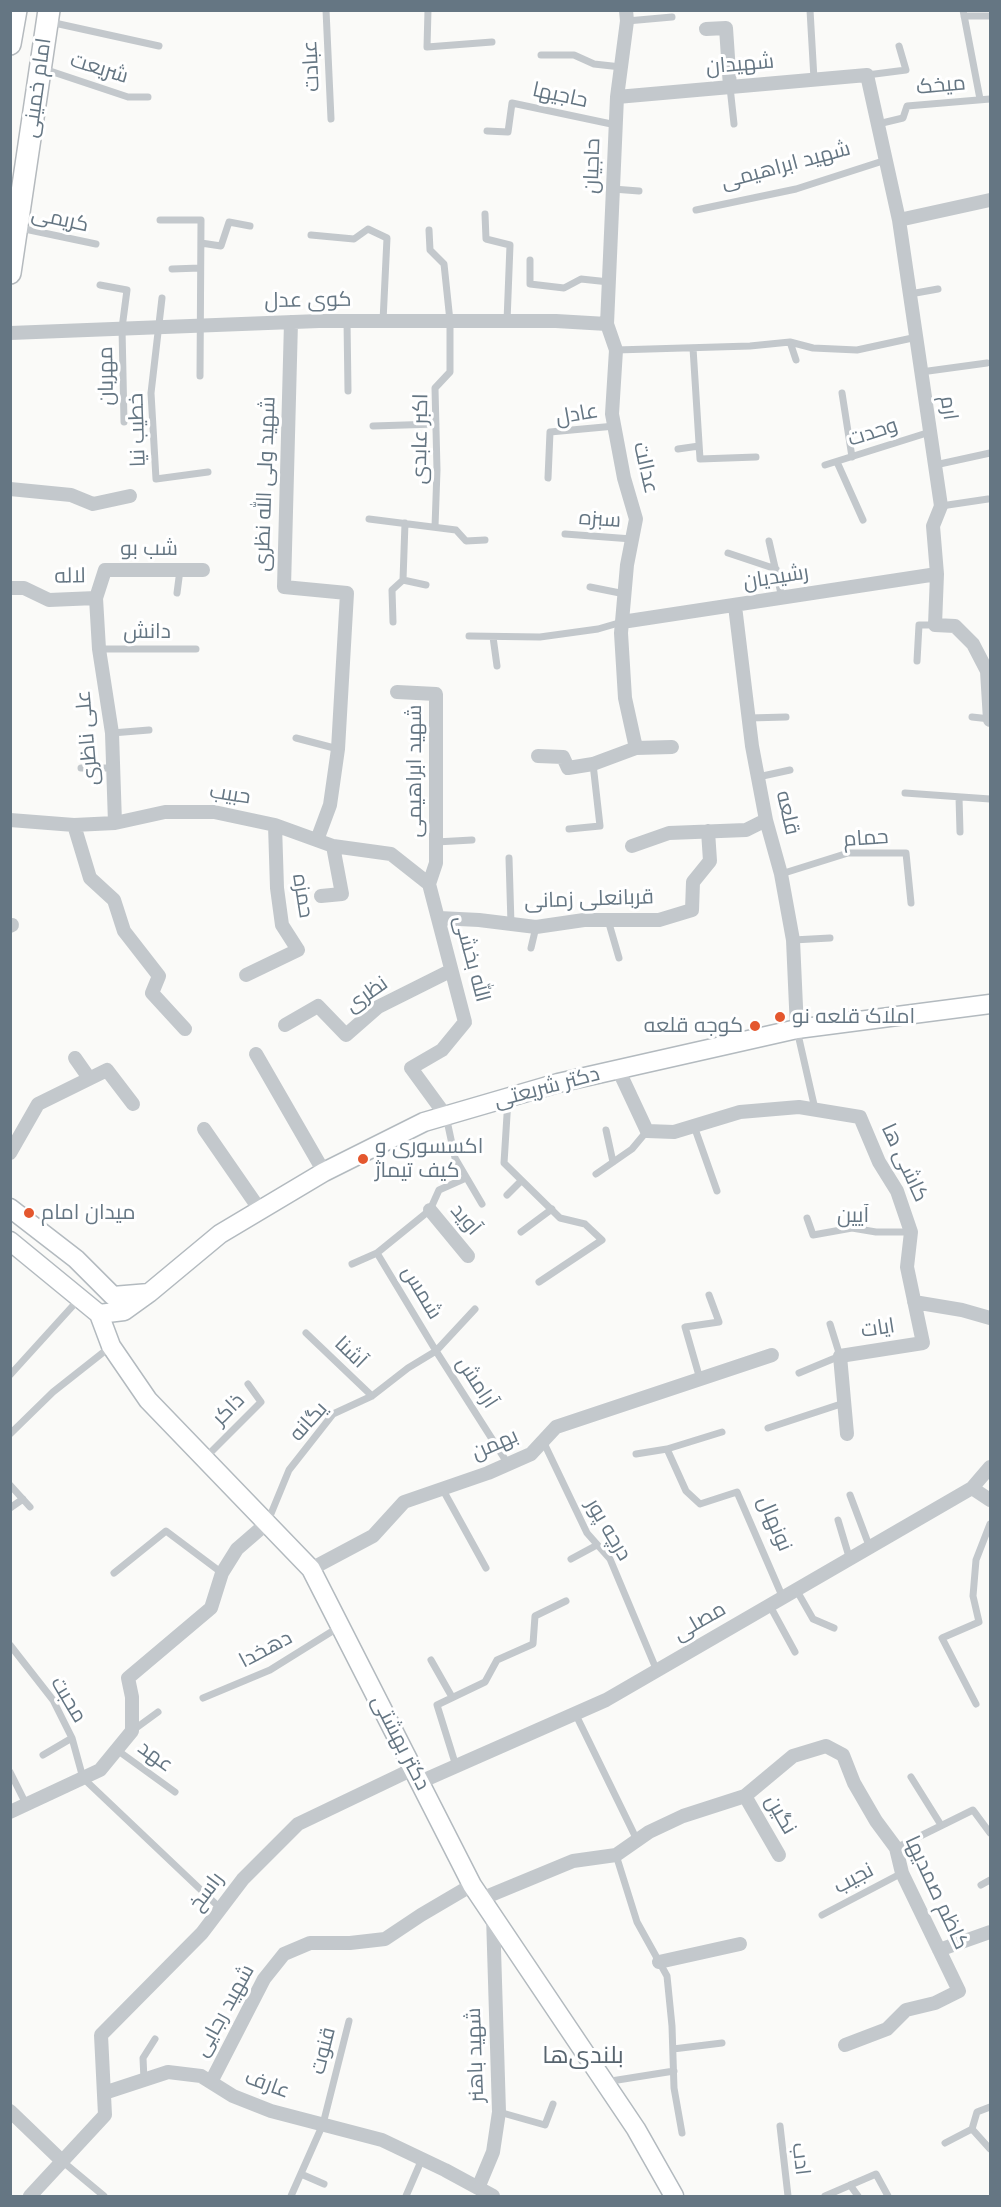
<!DOCTYPE html>
<html>
<head>
<meta charset="utf-8">
<style>
  body { margin:0 }
  #map { position:relative; width:1001px; height:2207px; overflow:hidden; background:#fafaf8; font-family:"Varela Round",sans-serif }
  canvas { display:block }
  .frame { position:absolute; inset:0; border:12px solid #657683; pointer-events:none }
</style>
</head>
<body>
<div id="map">
<canvas width="1001" height="2207"></canvas>
<div class="frame"></div>
</div>
<script>
const ctx = document.querySelector('canvas').getContext('2d');
ctx.lineJoin = 'round';
const shape = rows => new Path2D(rows.map(r => 'M' + r).join(''));
function strokePath(path, color, width, dash) { ctx.strokeStyle = color; ctx.lineWidth = width; ctx.lineCap = dash ? 'butt' : 'round'; ctx.setLineDash(dash || []); ctx.stroke(path); }
function drawText(font, color, halo, rows, align = 'center') {
  ctx.font = font + ' "Varela Round",Cairo,sans-serif'; ctx.lineWidth = 6; ctx.setLineDash([]); ctx.textBaseline = 'middle'; ctx.strokeStyle = halo; ctx.fillStyle = color; for (const [text, x, y, turn = 0] of rows) {
    ctx.save(); ctx.translate(x, y); ctx.rotate((+turn || 0) * Math.PI / 180); ctx.textAlign = isNaN(turn) ? turn : align; if (halo) ctx.strokeText(text, 0, 0); ctx.fillText(text, 0, 0); ctx.restore();
  }
}
const secondary = shape([
  [10,1208,76,1259,113,1296,149,1293],
  [10,1241,99,1314,124,1311,149,1293,220,1234,324,1172,424,1122,558,1083,797,1029,990,1004],
  [99,1314,111,1346,148,1400,311,1569,472,1885,636,2129,674,2196]
]);
const primary = shape([
  [10,44,16,10],
  [10,273,49,10]
]);
strokePath(secondary, '#b3babf', 21);
strokePath(primary, '#b5babe', 24);
strokePath(shape([
  [326,10,331,119],
  [428,10,427,47,492,42],
  [810,10,814,79],
  [963,10,980,99],
  [964,16,990,16],
  [627,21,672,17],
  [50,22,159,46],
  [541,55,574,55,594,64,621,67],
  [44,69,128,97,148,97],
  [867,75,906,70,899,46],
  [730,87,734,124],
  [878,124,903,118,907,106,990,99],
  [487,131,508,132,512,103,616,125],
  [613,189,639,191],
  [696,210,796,189,886,160],
  [485,214,486,239,510,245,507,321],
  [160,220,201,220,200,376],
  [20,228,96,244],
  [429,230,430,250,444,264,450,321,450,372,435,388,437,470,435,527],
  [311,235,354,239,368,229,387,238,383,321],
  [201,243,221,246,229,222,250,226],
  [530,260,530,284,564,288,581,279,609,282],
  [172,269,200,268],
  [100,285,127,290,122,328,124,422],
  [910,294,938,289],
  [162,298,151,393,156,479,208,472],
  [347,321,348,391],
  [790,342,796,360],
  [693,348,700,459,756,457],
  [616,350,750,346,790,342,813,348,857,350,917,337],
  [921,372,987,363],
  [842,393,852,457],
  [373,426,436,424],
  [678,449,699,446],
  [837,462,863,520],
  [825,465,930,432],
  [935,465,990,453],
  [548,478,550,432,615,426],
  [941,506,988,499],
  [369,519,456,530,466,541,485,540],
  [565,534,632,539],
  [769,541,782,598],
  [728,553,776,569],
  [403,580,426,585],
  [590,587,625,594],
  [177,593,180,570],
  [393,622,392,590,403,580,405,523],
  [469,636,540,637,598,629,622,622],
  [493,637,497,666],
  [99,649,196,649],
  [917,661,919,625,935,625],
  [972,717,990,719],
  [749,718,786,717],
  [112,733,149,730],
  [296,738,338,749],
  [81,768,113,768],
  [758,777,790,770],
  [905,793,990,799],
  [959,797,960,832],
  [569,829,600,826,593,764],
  [436,842,472,840],
  [509,858,511,924],
  [781,874,848,853,906,853,911,903],
  [608,920,619,958],
  [793,940,830,938],
  [531,948,536,927],
  [797,1030,815,1109],
  [508,1099,504,1163,560,1218,585,1224,602,1240,539,1282],
  [446,1116,455,1158,482,1204],
  [694,1126,717,1191],
  [606,1130,613,1162],
  [596,1174,632,1149,647,1131],
  [507,1195,521,1181],
  [807,1218,813,1235,852,1228,876,1232,911,1232],
  [521,1232,552,1209],
  [377,1253,436,1351,508,1464],
  [352,1264,377,1253,430,1210,439,1190,466,1178],
  [306,1333,372,1396],
  [799,1373,840,1356,830,1324],
  [10,1375,79,1299],
  [700,1379,685,1327,719,1322,709,1295],
  [768,1428,844,1403],
  [10,1434,53,1392,110,1347],
  [543,1441,587,1533,610,1559,657,1671],
  [667,1449,722,1432],
  [636,1454,667,1449,686,1491,700,1504,737,1492,783,1598],
  [205,1458,261,1402,248,1384],
  [10,1485,30,1507],
  [443,1490,486,1568],
  [850,1495,870,1548],
  [10,1508,23,1499],
  [838,1520,850,1560],
  [268,1521,289,1470,333,1414,372,1396,408,1368,436,1351,475,1309],
  [571,1559,597,1545],
  [114,1573,166,1531,222,1573],
  [797,1591,813,1619,834,1628],
  [770,1606,795,1652],
  [10,1645,53,1700,72,1738,83,1778,220,1908],
  [431,1660,452,1697],
  [203,1698,270,1670,339,1627],
  [976,1704,942,1638,979,1622,973,1596,976,1560,990,1524],
  [575,1713,637,1840],
  [132,1731,158,1712],
  [117,1750,175,1792],
  [43,1755,72,1738],
  [456,1766,437,1705,485,1682,497,1660,533,1644,535,1616,566,1601],
  [10,1772,26,1804],
  [911,1777,941,1825],
  [896,1848,973,1810,990,1833],
  [616,1855,637,1922,667,1976,672,2026,674,2088,682,2133],
  [981,1885,990,1880],
  [822,1915,902,1873],
  [673,2049,722,2043],
  [144,2080,143,2058,155,2039],
  [605,2082,674,2071],
  [499,2112,545,2125,553,2104],
  [780,2126,788,2196],
  [972,2129,990,2149],
  [945,2143,972,2129,977,2112,990,2107],
  [62,2161,104,2196],
  [301,2174,324,2184],
  [850,2185,858,2196],
  [291,2196,323,2124,349,2021],
  [406,2196,422,2159],
  [825,2196,876,2174,888,2196]
]), '#c3c8cc', 7);
strokePath(shape([
  [706,29,726,28,730,87],
  [617,97,867,75,899,220,941,506,933,526,937,574,935,625,955,626,973,644,987,671,990,720],
  [899,220,990,200],
  [291,322,284,587,347,593,338,749,330,805,317,840],
  [10,333,319,321,556,321,607,324],
  [10,489,71,495,93,504,130,496],
  [10,588,24,588,49,600,96,598],
  [735,606,752,746,766,820,781,874,793,940,797,1029],
  [622,622,937,574],
  [397,692,436,694,436,863,429,884],
  [636,748,672,747],
  [538,756,563,757,568,768,593,764,636,748,625,698,621,633,627,565,636,519,624,478,612,414,616,350,607,324,617,97,627,21,626,10],
  [10,820,74,825,115,823,165,812,214,812,275,825,333,846,391,854,429,884],
  [115,823,112,733,99,649,96,598,105,570,203,570],
  [74,825,90,878,114,900,124,931,159,976,152,993,185,1029],
  [632,846,669,833,746,830,766,820],
  [429,884,465,1022,442,1050,411,1068,446,1116],
  [321,896,342,894,333,846],
  [439,918,479,920,536,927,584,920,659,920,692,910,693,882,710,861,708,831],
  [10,926,12,925],
  [246,975,298,950,282,925,277,888,275,825],
  [285,1025,318,1006,346,1035,378,1007,450,971],
  [256,1054,324,1172],
  [75,1058,89,1078],
  [618,1069,647,1131,674,1132,740,1112,799,1107,860,1117,879,1162,897,1191,911,1232,907,1267,923,1343,840,1356,847,1434],
  [204,1129,260,1210],
  [10,1153,38,1104,107,1070,133,1104],
  [430,1210,468,1256],
  [914,1302,962,1310,990,1318],
  [972,1488,990,1500],
  [311,1569,373,1536,404,1502,488,1473,531,1454,556,1427,772,1355],
  [420,1782,606,1700,972,1488,990,1467],
  [745,1796,779,1855],
  [10,1812,100,1770,132,1731,132,1697,128,1678,211,1608,222,1573,237,1549,267,1523],
  [481,1899,573,1861,616,1855,649,1832,683,1816,745,1796,793,1756,826,1746,843,1755,854,1783,876,1821,896,1848,902,1873,959,1991,935,2003,906,2010,887,2029,845,2045],
  [939,1950,990,1932],
  [659,1962,740,1944],
  [211,2082,264,1979,284,1954,310,1943,350,1943,385,1939,421,1915,472,1885],
  [104,2093,168,2072,201,2076,233,2096,271,2111,382,2140,445,2170,493,2196],
  [10,2111,62,2161],
  [478,2188,493,2152,499,2112,493,1916],
  [30,2196,105,2115,101,2035,202,1933,243,1879,298,1824,413,1769]
]), '#c3c8cc', 14);
strokePath(secondary, '#fff', 18);
strokePath(primary, '#fff', 21);
for (const [x, y, r, color] of [
  [780,1017,6,"#e4572e"],
  [755,1026,6,"#e4572e"],
  [363,1159,6,"#e4572e"],
  [29,1213,6,"#e4572e"]
]) { const dot = new Path2D(); dot.arc(x, y, r, 0, 2 * Math.PI); ctx.fillStyle = color; ctx.fill(dot); strokePath(dot, '#fff', 2); }
drawText('21px', '#657683', '#fff', [
  ["شهیدان",740,65,-5],
  ["عبادت",312,66,-93],
  ["شریعت",99,69,17],
  ["میخک",941,86,-5],
  ["امام خمینی",38,88,-82],
  ["حاجیها",560,96,12],
  ["حاجیان",593,166,-88],
  ["شهید ابراهیمی",786,166,-15],
  ["کریمی",60,220,12],
  ["کوی عدل",308,301,-1],
  ["مهربان",107,376,-91],
  ["ارم",948,408,82],
  ["عادل",577,415,-10],
  ["خطیب نیا",138,430,-92],
  ["وحدت",873,433,-18],
  ["اکبر عابدی",421,439,-89],
  ["عدالت",645,468,77],
  ["شهید ولی الله نظری",266,484,-88],
  ["سبزه",600,520,4],
  ["شب بو",149,549],
  ["لاله",70,577,-1],
  ["رشیدیان",776,578,-9],
  ["دانش",147,632],
  ["علی ناظری",88,738,-95],
  ["شهید ابراهیمی",415,771,-90],
  ["حبیب",230,795,9],
  ["قلعه",787,813,77],
  ["حمام",866,839,-4],
  ["حمزه",302,896,81],
  ["قربانعلی زمانی",589,900,-2],
  ["الله بخشی",471,959,75],
  ["نظری",367,995,-35],
  ["دکتر شریعتی",547,1088,-15],
  ["کاشی ها",904,1163,65],
  ["آیین",853,1216],
  ["آوید",465,1220,50],
  ["شمس",421,1293,59],
  ["ایات",878,1329,-9],
  ["آشنا",350,1353,44],
  ["آرامش",476,1383,57],
  ["ذاکر",229,1410,-45],
  ["یگانه",309,1422,-48],
  ["بهمن",495,1445,-24],
  ["نونهال",774,1524,67],
  ["درچه پور",608,1530,59],
  ["مصلی",700,1622,-30],
  ["دهخدا",266,1650,-28],
  ["محبت",68,1700,59],
  ["دکتر بهشتی",400,1743,63],
  ["عهد",155,1757,36],
  ["نگین",780,1815,60],
  ["نجیب",854,1879,-28],
  ["راسخ",207,1892,-53],
  ["کاظم صمدیها",936,1893,65],
  ["شهید رجایی",225,2011,-61],
  ["قنوت",324,2051,-76],
  ["شهید باهنر",476,2055,-92],
  ["عارف",267,2085,20],
  ["ادب",800,2159,83]
]);
drawText('21px', '#657683', '#fff', [
  ["املاک قلعه نو",792,1017],
  ["کوجه قلعه",743,1026,"right"],
  ["اکسسوری و",375,1147],
  ["کیف تیماژ",375,1171],
  ["میدان امام",41,1213]
], 'left');
drawText('24px', '#57646e', '#fff', [
  ["بلندی‌ها",583,2057]
]);
</script>
</body>
</html>
